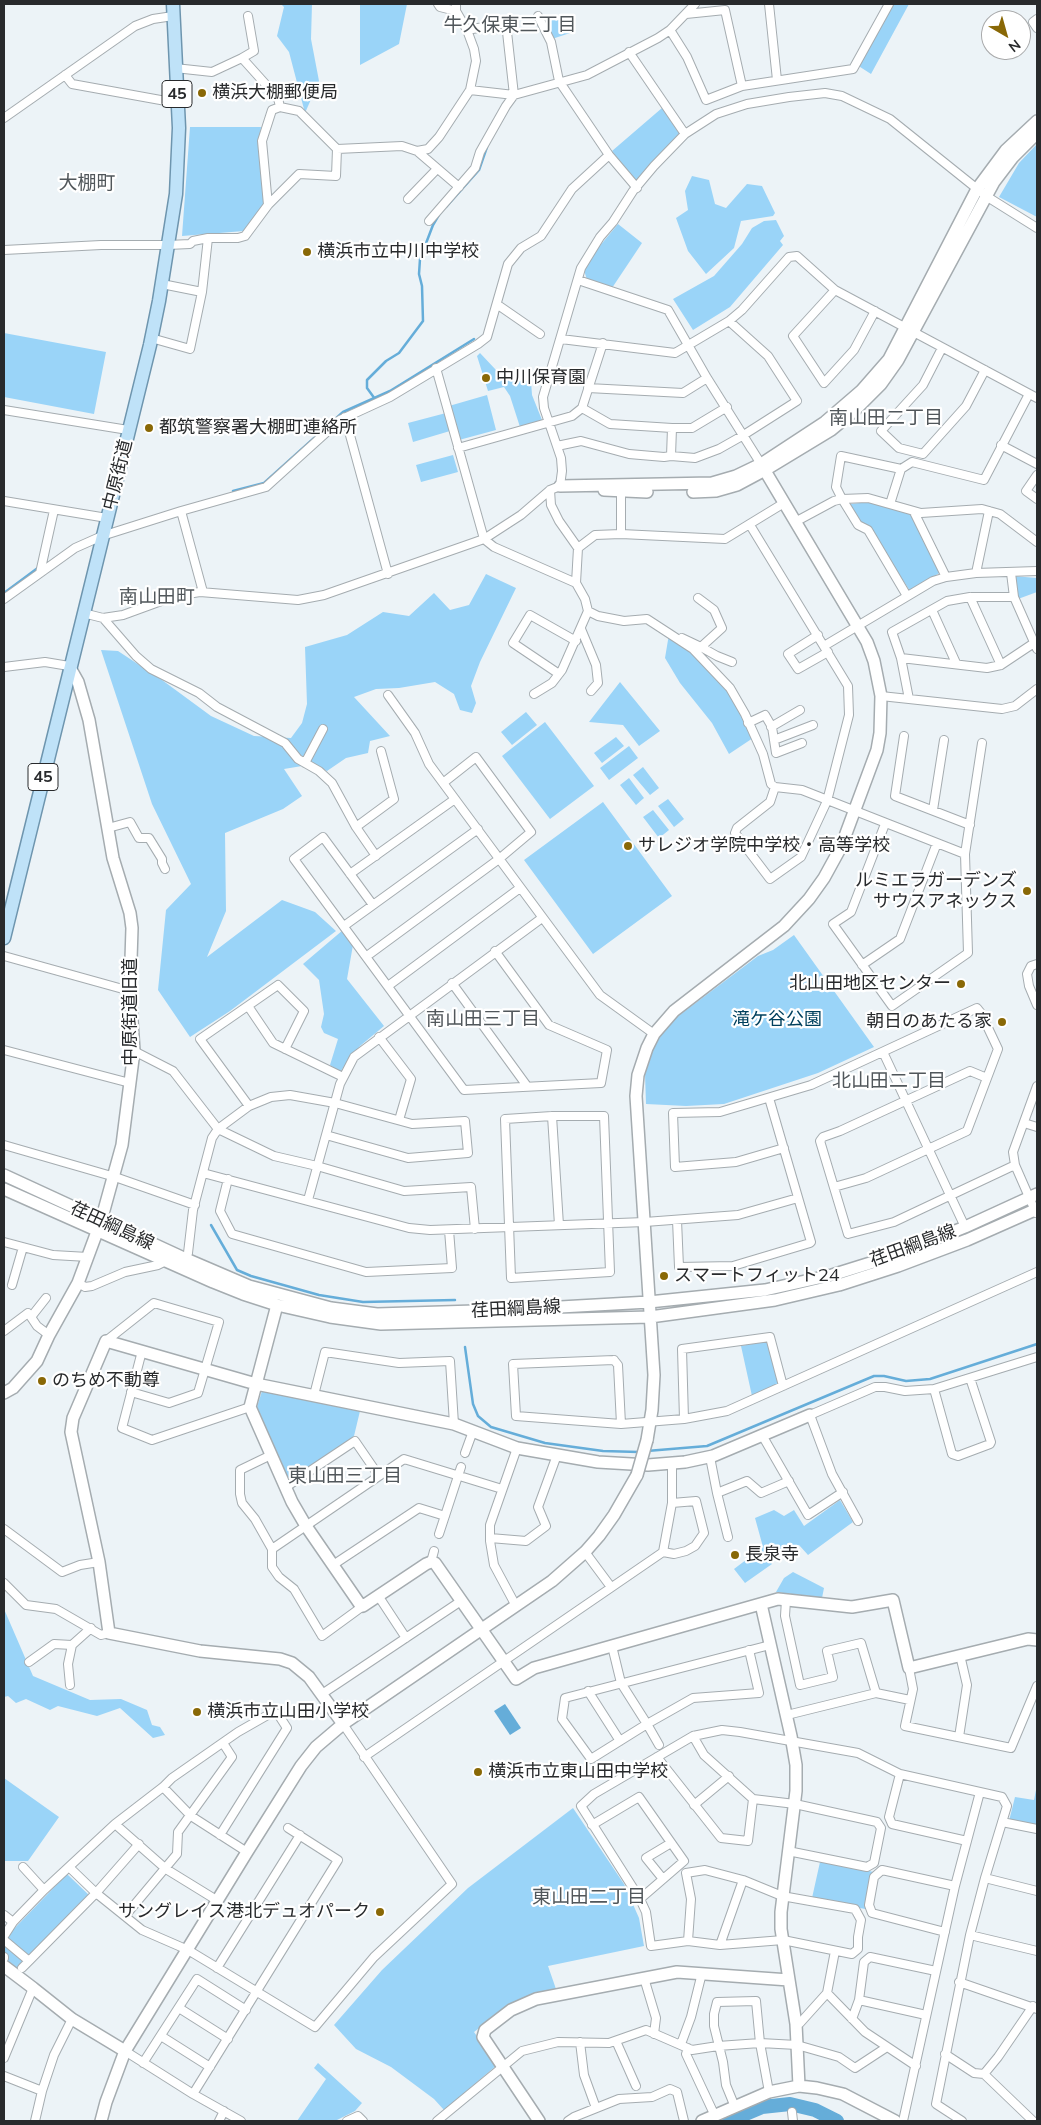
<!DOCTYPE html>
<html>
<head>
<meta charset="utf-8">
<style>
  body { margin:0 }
  #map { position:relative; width:1041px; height:2125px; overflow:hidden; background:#ecf3f7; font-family:Mulish,sans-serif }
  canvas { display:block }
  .frame { position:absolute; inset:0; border:5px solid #282a2c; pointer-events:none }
  .north { position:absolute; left:981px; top:10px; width:50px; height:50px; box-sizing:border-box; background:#fff; border:1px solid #a9aaab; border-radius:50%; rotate:142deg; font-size:14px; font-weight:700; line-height:20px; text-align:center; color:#282a2c }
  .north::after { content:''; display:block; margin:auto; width:18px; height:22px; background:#896806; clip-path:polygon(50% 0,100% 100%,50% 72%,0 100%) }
</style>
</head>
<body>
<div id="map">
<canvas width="1041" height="2125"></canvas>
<div class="frame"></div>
<div class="north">N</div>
</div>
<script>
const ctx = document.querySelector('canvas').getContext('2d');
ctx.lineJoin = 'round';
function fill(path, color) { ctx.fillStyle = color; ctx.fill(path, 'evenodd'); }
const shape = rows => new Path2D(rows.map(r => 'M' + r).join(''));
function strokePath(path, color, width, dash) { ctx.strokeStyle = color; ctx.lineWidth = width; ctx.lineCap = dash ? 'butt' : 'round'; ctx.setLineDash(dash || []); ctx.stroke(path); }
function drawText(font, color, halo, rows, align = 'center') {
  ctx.font = font + ' Mulish,"Noto Sans JP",sans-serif'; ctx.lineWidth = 4.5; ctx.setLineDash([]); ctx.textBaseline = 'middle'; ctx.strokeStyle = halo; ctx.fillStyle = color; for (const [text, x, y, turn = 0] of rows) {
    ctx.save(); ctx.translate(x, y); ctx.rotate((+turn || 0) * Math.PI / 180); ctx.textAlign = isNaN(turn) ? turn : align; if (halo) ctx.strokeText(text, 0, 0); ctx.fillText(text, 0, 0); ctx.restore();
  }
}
fill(shape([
  [281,4,312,4,311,39,319,81,305,113,289,52,277,36,284,7],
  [362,4,407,4,399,44,360,65,360,5],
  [893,4,909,4,871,74,857,65],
  [566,17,573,32,552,39,543,24,554,19,556,21],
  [662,108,681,136,653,161,636,182,612,151],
  [190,127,261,127,259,151,265,206,244,231,182,236],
  [1037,144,1037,217,999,197,1019,163],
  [692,176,709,180,715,204,726,208,747,184,762,186,775,213,773,216,741,221,734,248,706,274,688,251,676,218,688,210,685,191],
  [776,220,784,236,780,241,783,245,730,307,693,330,673,299,714,276,742,244,752,228,764,221],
  [618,224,642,243,612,288,587,280,584,270,598,248],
  [4,333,106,352,94,414,4,397],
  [480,353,496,370,510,381,531,381,532,395,542,420,520,427,510,396,504,387,488,391,477,356],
  [487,395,496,430,459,440,449,406],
  [446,413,450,431,413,442,408,423],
  [453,455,458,472,421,482,416,465],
  [869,502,911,514,941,572,910,591,868,526,862,524,850,504],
  [486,574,516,588,480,662,471,686,476,703,472,713,460,710,454,694,435,682,399,688,376,689,354,697,390,736,370,741,368,753,346,758,327,771,314,764,284,769,302,796,283,809,225,833,226,911,207,957,282,900,315,912,336,931,230,1011,190,1037,158,990,166,910,191,884,152,804,101,650,118,651,162,680,211,716,254,736,291,738,302,723,307,704,305,647,347,635,383,612,409,616,434,593,450,610,469,605],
  [1013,576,1037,578,1037,592,1018,599],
  [669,634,692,651,728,689,756,736,729,754,712,723,680,683,665,658],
  [620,682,660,731,639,746,623,725,589,722],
  [526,712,537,725,512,745,501,732],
  [545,722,594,786,550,819,502,756],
  [616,737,624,746,602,763,594,753],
  [629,746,638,758,609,780,600,768],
  [643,767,659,788,650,795,633,775],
  [629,778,644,798,636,805,620,785],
  [668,799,684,819,674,827,658,806],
  [603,802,672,896,593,954,524,860],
  [653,810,669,830,659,838,643,817],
  [343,930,353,945,347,979,384,1026,360,1046,340,1072,330,1065,338,1039,324,1033,321,1027,324,1014,319,980,303,964],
  [794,935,874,1047,818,1073,724,1104,686,1106,646,1104,645,1074,652,1051,664,1030,677,1017,758,956,773,950],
  [768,1341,778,1384,752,1396,741,1346],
  [262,1391,360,1411,354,1436,289,1482,257,1407],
  [840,1500,853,1522,808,1555,799,1545,791,1550,788,1546,769,1560,772,1564,745,1583,734,1569,763,1547,755,1518,774,1510,784,1516,794,1510,804,1526],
  [793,1572,824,1588,822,1598,776,1592,784,1578],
  [4,1609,33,1676,90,1700,121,1699,147,1710,152,1725,160,1727,165,1735,153,1738,120,1708,97,1716,58,1706,50,1710,26,1699,16,1703,8,1696,4,1697],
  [4,1778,59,1817,28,1861,4,1861],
  [1037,1785,1037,1826,1009,1821,1015,1797,1034,1800],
  [573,1808,624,1884,639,1918,644,1946,548,1966,556,1989,533,1994,512,2003,474,2032,497,2065,444,2110,434,2099,391,2067,356,2049,334,2025,382,1970,468,1888],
  [820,1862,874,1872,865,1909,812,1898],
  [67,1874,91,1897,22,1972,4,1961,4,1942,7,1936],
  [318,2063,362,2103,355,2111,335,2121,297,2121,326,2079,314,2068]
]), '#9ad4f8');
fill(shape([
  [505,1704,521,1728,510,1735,494,1711]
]), '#65add9');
strokePath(shape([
  [446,207,479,170,487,147],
  [375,399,367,388,367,380,386,361,399,353,423,321,422,286,419,274,420,259,433,225,440,213],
  [233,491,264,483,343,412,390,391,474,339],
  [4,593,39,567],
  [211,1225,237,1270,251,1276,319,1295,363,1302,455,1300],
  [465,1347,473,1404,478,1416,491,1427,545,1443,603,1451,639,1452],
  [647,1451,707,1446,874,1376,884,1376,906,1381,930,1379,1037,1344]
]), '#65add9', 2.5);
strokePath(shape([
  [729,2121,762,2107,790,2104,815,2110,837,2121]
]), '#65add9', 14);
const street = shape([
  [438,4,440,7,456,11],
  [769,4,777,80],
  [686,14,725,10,742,86],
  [538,16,551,42,559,81,609,155,637,188],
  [1037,19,1033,22,1037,28],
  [670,30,687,57,706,100,742,86,853,69,889,4],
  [629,52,685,134],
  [242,58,254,51,248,16],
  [175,68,212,72,242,58,278,98,280,107,272,110,262,141,268,205],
  [65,75,72,84,177,103],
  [470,90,514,95,587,75,658,38,670,30,695,4],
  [280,107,299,111,337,149,402,146,417,151,459,187],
  [4,118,135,26,153,19,173,16],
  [417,151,428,149,439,137,470,90,476,61,474,49,467,30,456,11,456,4],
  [408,199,437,169],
  [429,221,475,168,480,152,506,106,514,95,506,23,467,30],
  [4,250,101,245,168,245,190,244,193,241,208,238,238,238,245,236,268,205,299,174,336,176,337,149],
  [578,280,668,310,707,378,761,464],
  [162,284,202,292],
  [835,290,793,336,824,383,854,350,875,311],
  [498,305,540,334],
  [151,338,190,349,202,292,208,238],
  [561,339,675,353,729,321,742,310,789,257,797,256,835,290,1037,398],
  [942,348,923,385,881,431,899,448,923,454,966,406,985,370],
  [436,368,484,539,494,547,576,583,585,599,588,611,562,670,552,683,534,694],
  [588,388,683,393,707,378],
  [582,408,610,424,672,428,692,428,727,407],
  [4,410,128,430],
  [345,417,388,574],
  [672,428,671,456,695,458,719,449,742,436,797,401,768,356,729,321],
  [1001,445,1037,464],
  [557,446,581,441,629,454,664,457,671,456],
  [458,448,572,416,582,408,603,343],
  [1037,475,1026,491,1037,499],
  [550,490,551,505,559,521,578,548,576,583],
  [4,501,107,518],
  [890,504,901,469],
  [181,511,203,592],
  [914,512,946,577],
  [795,522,834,501,842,499,868,498,921,513,982,509,1000,514,1037,542],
  [750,525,848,686,849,715,827,801,801,857,770,879,735,833,737,828,770,802,775,787],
  [621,534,621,492],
  [578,548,595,535,621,534,725,539,784,503],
  [40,573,54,510],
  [976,573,989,511],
  [1011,573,1014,597,1037,649],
  [907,596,868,530,858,525,842,499,836,487,841,456,901,469,912,462,984,480,1029,394],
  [970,597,1001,665],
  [4,599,75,548,102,536,181,511,266,487,340,420,390,397,478,344,487,337,508,264,521,248,541,236,572,189,609,155],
  [932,610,956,663],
  [588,611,598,616,624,621,647,619,693,649,730,688,745,714,763,754,771,784,775,787,802,790,965,854],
  [83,613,103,618,123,615,175,596,200,592,298,600,324,595,484,539,521,515,550,490,560,486,562,471,561,458,544,408,543,397,581,268,600,237,613,222,633,191,654,166,685,134,716,114,747,104,789,97,825,93,842,96,890,119,986,196,1037,228],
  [103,618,136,656,151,669,199,693,217,707,285,743,298,759,319,771,332,783,356,827,376,856],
  [581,629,596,665,598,683,591,691],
  [818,635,788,654,798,669,828,652],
  [682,638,701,647,722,628,714,610,698,598],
  [824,646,933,581,946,577,976,573,1037,571],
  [701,647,717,656,732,662],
  [901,658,987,668,1001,665,1034,643],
  [4,667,45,662,69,666],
  [559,674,513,643,530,615,576,641],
  [388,695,415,733,429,764,600,995,654,1034],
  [881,696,1002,709,1015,706,1037,689],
  [909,699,901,658,892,632,947,601,970,597,1014,597],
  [748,723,765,715,772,727,776,753,802,743],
  [771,727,800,710],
  [904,736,895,796,970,825],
  [774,740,813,725],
  [305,763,323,729],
  [933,810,944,740],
  [885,824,851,912,833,924,892,1006,968,953,965,854,982,743],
  [356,827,394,799,381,751],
  [108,828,130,822,139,838,149,838,162,859,162,863,165,869],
  [350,874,455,799],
  [373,905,323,837,294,859,464,1090,601,1083,607,1050,549,1025,495,951],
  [344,926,478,829],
  [4,956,130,991],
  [367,956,499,859,531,832,476,757,443,783],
  [1037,964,1031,966,1027,974,1029,986,1037,1005],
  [862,965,900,939,937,843],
  [452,983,527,1086],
  [388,986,520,888],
  [248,1006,273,1043,343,1077],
  [379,1037,411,1079,399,1120],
  [4,1050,130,1083],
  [134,1051,173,1071,218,1129,274,1156,317,1166,404,1191,471,1187,475,1229],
  [883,1052,965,1227],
  [987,1078,970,1071,840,1131,823,1137,820,1141,848,1234,894,1222,1015,1165],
  [249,1106,200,1039,278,985,304,1011,285,1049],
  [552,1116,604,1116,610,1272,511,1278,505,1119,552,1116],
  [552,1116,559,1225],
  [1024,1123,1037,1127],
  [4,1145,115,1177,195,1205],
  [784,1148,736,1162,675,1167,673,1113,720,1112,811,1085,977,1008,981,1013,998,1049,967,1131,866,1178,834,1187],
  [203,1173,409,1228,430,1230,645,1222,738,1215,798,1198],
  [228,1179,220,1211,232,1234,366,1272,452,1268,449,1230],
  [308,1200,340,1084,354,1057,542,918],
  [1036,1213,1015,1165,1013,1152,1037,1086],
  [677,1220,679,1267,733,1266,810,1243,811,1242,769,1098],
  [4,1242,53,1255,88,1257],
  [186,1259,188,1253,193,1210,212,1138,218,1129,249,1106,271,1097,290,1095,335,1103,412,1124,465,1121,468,1153,408,1158,326,1135],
  [78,1283,85,1287,92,1286,125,1272,158,1265,166,1261],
  [12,1285,23,1247],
  [46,1298,31,1317,37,1326,49,1335],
  [4,1331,28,1313,31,1317],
  [106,1341,154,1303,219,1322,198,1393,169,1403,131,1392],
  [142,1351,122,1428,152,1440,250,1407],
  [614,1360,618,1365,621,1424,516,1416,513,1364,614,1360],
  [934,1389,952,1454,958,1456,990,1444,991,1442,970,1378],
  [314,1395,325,1352,399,1363,450,1361,454,1424],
  [684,1419,682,1349,770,1337,783,1386],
  [621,1424,684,1419,727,1411,1037,1272],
  [762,1435,808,1515,843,1492],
  [465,1453,473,1431],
  [271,1455,240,1470,240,1494,242,1503,255,1519,272,1549],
  [710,1457,717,1493,747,1481,761,1493,789,1481],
  [286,1487,355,1441,379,1476],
  [717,1493,728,1537],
  [858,1521,832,1474,810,1415,875,1387,885,1387,905,1391,934,1389,1037,1357],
  [4,1529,62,1572,80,1565,99,1562],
  [439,1534,461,1467],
  [490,1538,526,1541,546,1526,538,1507,557,1455],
  [585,1552,611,1587],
  [663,1552,674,1554,686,1551,695,1546,704,1533,696,1501,672,1503],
  [431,1562,434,1551],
  [333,1565,419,1508,445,1516],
  [4,1583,26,1605,56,1609,101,1635,109,1633],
  [379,1597,406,1638],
  [786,1600,785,1616,800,1685,833,1677,827,1651,861,1643,876,1693],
  [363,1606,322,1636,294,1589,279,1577,272,1567,272,1549,404,1459,502,1489],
  [516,1606,494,1565,490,1541,490,1525,517,1448],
  [612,1646,621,1683,647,1724,693,1698,759,1693,749,1650],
  [29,1662,54,1644,72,1645,91,1628],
  [909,1668,913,1689,905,1726,1011,1748,1037,1686],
  [70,1685,68,1664,72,1645],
  [588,1691,620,1741],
  [322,1694,461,1601],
  [787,1715,876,1693,910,1700],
  [693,1736,704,1755,753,1799,795,1804,877,1822,881,1828,874,1863,867,1867,788,1851],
  [959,1737,967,1685,960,1655],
  [659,1745,647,1724,591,1759,562,1719,565,1698,770,1645],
  [364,1757,663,1552,672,1503,672,1463],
  [657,1757,721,1838,748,1841,753,1799],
  [900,1774,889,1817,892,1824,967,1841],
  [163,1787,191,1816,247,1852],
  [694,1805,729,1776],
  [1002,1822,1037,1829],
  [115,1824,166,1869,218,1901],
  [592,1825,639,1797,684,1861,640,1899],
  [23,1867,44,1890],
  [69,1867,96,1893,142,1930,188,1950,315,2027,374,1957,452,1884,343,1724],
  [985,1878,1037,1891],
  [663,1879,646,1858,671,1843],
  [4,1915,13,1922],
  [125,1916,177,1854,178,1832,232,1757,223,1743],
  [945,1932,872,1913,869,1905,874,1877,882,1870,955,1886],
  [970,1935,1037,1951],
  [4,1936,13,1922,44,1890,115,1824,163,1787,172,1778,238,1732,273,1712,278,1714,287,1728,220,1835],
  [4,1940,29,1961,22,1968],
  [688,1941,691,1899,686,1873,705,1870,743,1880,782,1896,855,1909,861,1920,858,1937,858,1949,852,1954,783,1940,720,1945,688,1941,651,1946,646,1912,640,1899,581,1806,594,1794,693,1736,722,1730,740,1732,858,1753,900,1774,1002,1797,1007,1806,985,1878,970,1935,936,2104,962,2121],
  [720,1945,743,1880],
  [4,1958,4,1957],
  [29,1961,96,1893,139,1844],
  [217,1968,300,1835],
  [644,1978,656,2018,654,2034],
  [959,1982,1037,2009],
  [827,1993,865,2032,916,2066],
  [859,2000,926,2015],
  [179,2008,228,2039],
  [852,2019,859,2000,864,1962,870,1957,936,1971],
  [796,2024,800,2023,827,1993,835,1951],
  [161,2036,210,2067],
  [616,2041,636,2086],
  [580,2042,584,2075,596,2108],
  [681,2044,691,2017,702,1973],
  [688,2048,686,2054,715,2116],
  [125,2051,193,2094,338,1860,288,1828],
  [945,2054,974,2073,984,2074,1033,2121],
  [4,2058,33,1988],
  [143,2063,197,1979,246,2010],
  [984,2074,998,2057,1033,2006],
  [4,2076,42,2091],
  [193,2094,241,2121],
  [735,2107,726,2085,723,2062,714,2026,714,2014,717,2002,756,2001,760,2043,769,2092],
  [792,2112,793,2121],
  [35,2121,42,2091,54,2055,72,2019],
  [219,2121,224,2111],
  [347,2121,358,2116,363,2121],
  [437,2121,522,2051,558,2042,609,2043,646,2030,692,2050,718,2046,760,2043,797,2045,839,2057,855,2068,887,2047],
  [568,2121,574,2117,619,2099,652,2097,670,2089,677,2092,684,2121],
  [903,2121,955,1886,980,1792]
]);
const secondary = shape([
  [560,486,712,483,736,476,761,464,825,422,861,391,889,359,977,189,1006,150,1037,121],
  [604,490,647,492],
  [693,492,716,491,737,485,765,470,831,430,854,411,881,384,898,360,994,182,1013,157,1037,133],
  [4,1175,186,1259,249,1286,331,1308,377,1314,507,1310,649,1302,765,1290,832,1275,896,1255,965,1227,1037,1194],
  [4,1189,213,1282,243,1294,277,1305,330,1317,381,1324,650,1317,775,1300,839,1285,898,1266,967,1240,1037,1209],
  [277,1305,250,1407,292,1502,306,1526,359,1603,363,1606,426,1564,431,1562,435,1563,516,1679,534,1668,778,1599,852,1607,893,1600,909,1668,1028,1639,1037,1640],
  [4,1393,13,1388,37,1361,49,1335,78,1283,101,1221,122,1145,134,1051,130,991,132,928,130,913,113,858,89,720,78,682,69,666],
  [647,1440,652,1410,654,1375,636,1096,638,1075,647,1048,654,1034,674,1011,784,926,809,899,824,878,841,847,877,750,880,733,881,696,874,661,867,642,761,464],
  [761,1604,791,1736,796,1765,796,1791,781,1912,781,1929,796,2024,799,2086],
  [343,1724,309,1677,292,1663,280,1659,200,1651,109,1633,99,1562,71,1432,73,1418,106,1341,256,1384,454,1424,517,1448,598,1462,648,1465,685,1462,713,1456,810,1415],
  [4,1966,33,1988,72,2019,125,2051],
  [101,2121,106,2102,125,2051,247,1852,301,1766,316,1747,343,1724,552,1581,585,1552,599,1536,614,1515,637,1475],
  [539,2121,483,2037,485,2030,511,2010,536,1999,677,1972,789,1980],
  [702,2121,769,2092,799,2086,817,2088,843,2094,895,2121]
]);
const primary = shape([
  [4,938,150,345,159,301,176,194,179,128,173,4]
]);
strokePath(street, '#a5acb0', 10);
strokePath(secondary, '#a5acb0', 14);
strokePath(primary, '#6e95ae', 15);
strokePath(street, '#fff', 8);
strokePath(secondary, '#fff', 11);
strokePath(primary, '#bfe2f8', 12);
const secondaryBridge = shape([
  [637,1475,647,1440]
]);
strokePath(secondaryBridge, '#a5acb0', 14, []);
strokePath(secondaryBridge, '#fff', 11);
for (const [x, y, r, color] of [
  [202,93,5,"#896806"],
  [307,252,5,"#896806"],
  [486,378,5,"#896806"],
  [149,428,5,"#896806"],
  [628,846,5,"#896806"],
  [1027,891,5,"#896806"],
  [961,984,5,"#896806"],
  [1002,1022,5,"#896806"],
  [664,1276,5,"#896806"],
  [42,1381,5,"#896806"],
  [735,1555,5,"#896806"],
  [197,1712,5,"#896806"],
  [478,1772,5,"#896806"],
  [380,1912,5,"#896806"]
]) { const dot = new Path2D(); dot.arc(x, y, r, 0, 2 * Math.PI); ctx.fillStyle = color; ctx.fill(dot); strokePath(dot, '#fff', 2); }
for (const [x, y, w] of [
  [177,94,30],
  [43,777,30]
]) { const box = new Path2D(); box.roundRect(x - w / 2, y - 13.5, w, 27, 4); ctx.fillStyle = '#fff'; ctx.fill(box); strokePath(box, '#282a2c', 1); }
drawText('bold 16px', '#282a2c', null, [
  ["45",177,94],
  ["45",43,777]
]);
drawText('18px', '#282a2c', '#fff', [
  ["横浜大棚郵便局",212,93],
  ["横浜市立中川中学校",317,252],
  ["中川保育園",496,378],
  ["都筑警察署大棚町連絡所",159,428],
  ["サレジオ学院中学校・高等学校",638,846],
  ["ルミエラガーデンズ",1017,881,"right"],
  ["サウスアネックス",1017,902,"right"],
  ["北山田地区センター",951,984,"right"],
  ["朝日のあたる家",992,1022,"right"],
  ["スマートフィット24",674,1276],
  ["のちめ不動尊",52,1381],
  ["長泉寺",745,1555],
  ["横浜市立山田小学校",207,1712],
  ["横浜市立東山田中学校",488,1772],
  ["サングレイス港北デュオパーク",370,1912,"right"]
], 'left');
drawText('18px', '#282a2c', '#fff', [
  ["中原街道",118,475,-76],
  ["中原街道旧道",131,1012,-90],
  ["荏田綱島線",112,1226,25],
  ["荏田綱島線",913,1246,-20],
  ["荏田綱島線",516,1309,-3]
]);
drawText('18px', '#00405d', '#fff', [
  ["滝ケ谷公園",777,1020]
]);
drawText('19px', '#51575b', '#fff', [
  ["牛久保東三丁目",510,25],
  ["大棚町",87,183],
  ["南山田二丁目",886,418],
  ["南山田町",157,597],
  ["南山田三丁目",483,1019],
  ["北山田二丁目",889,1081],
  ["東山田三丁目",345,1476],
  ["東山田二丁目",589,1897]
]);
</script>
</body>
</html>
